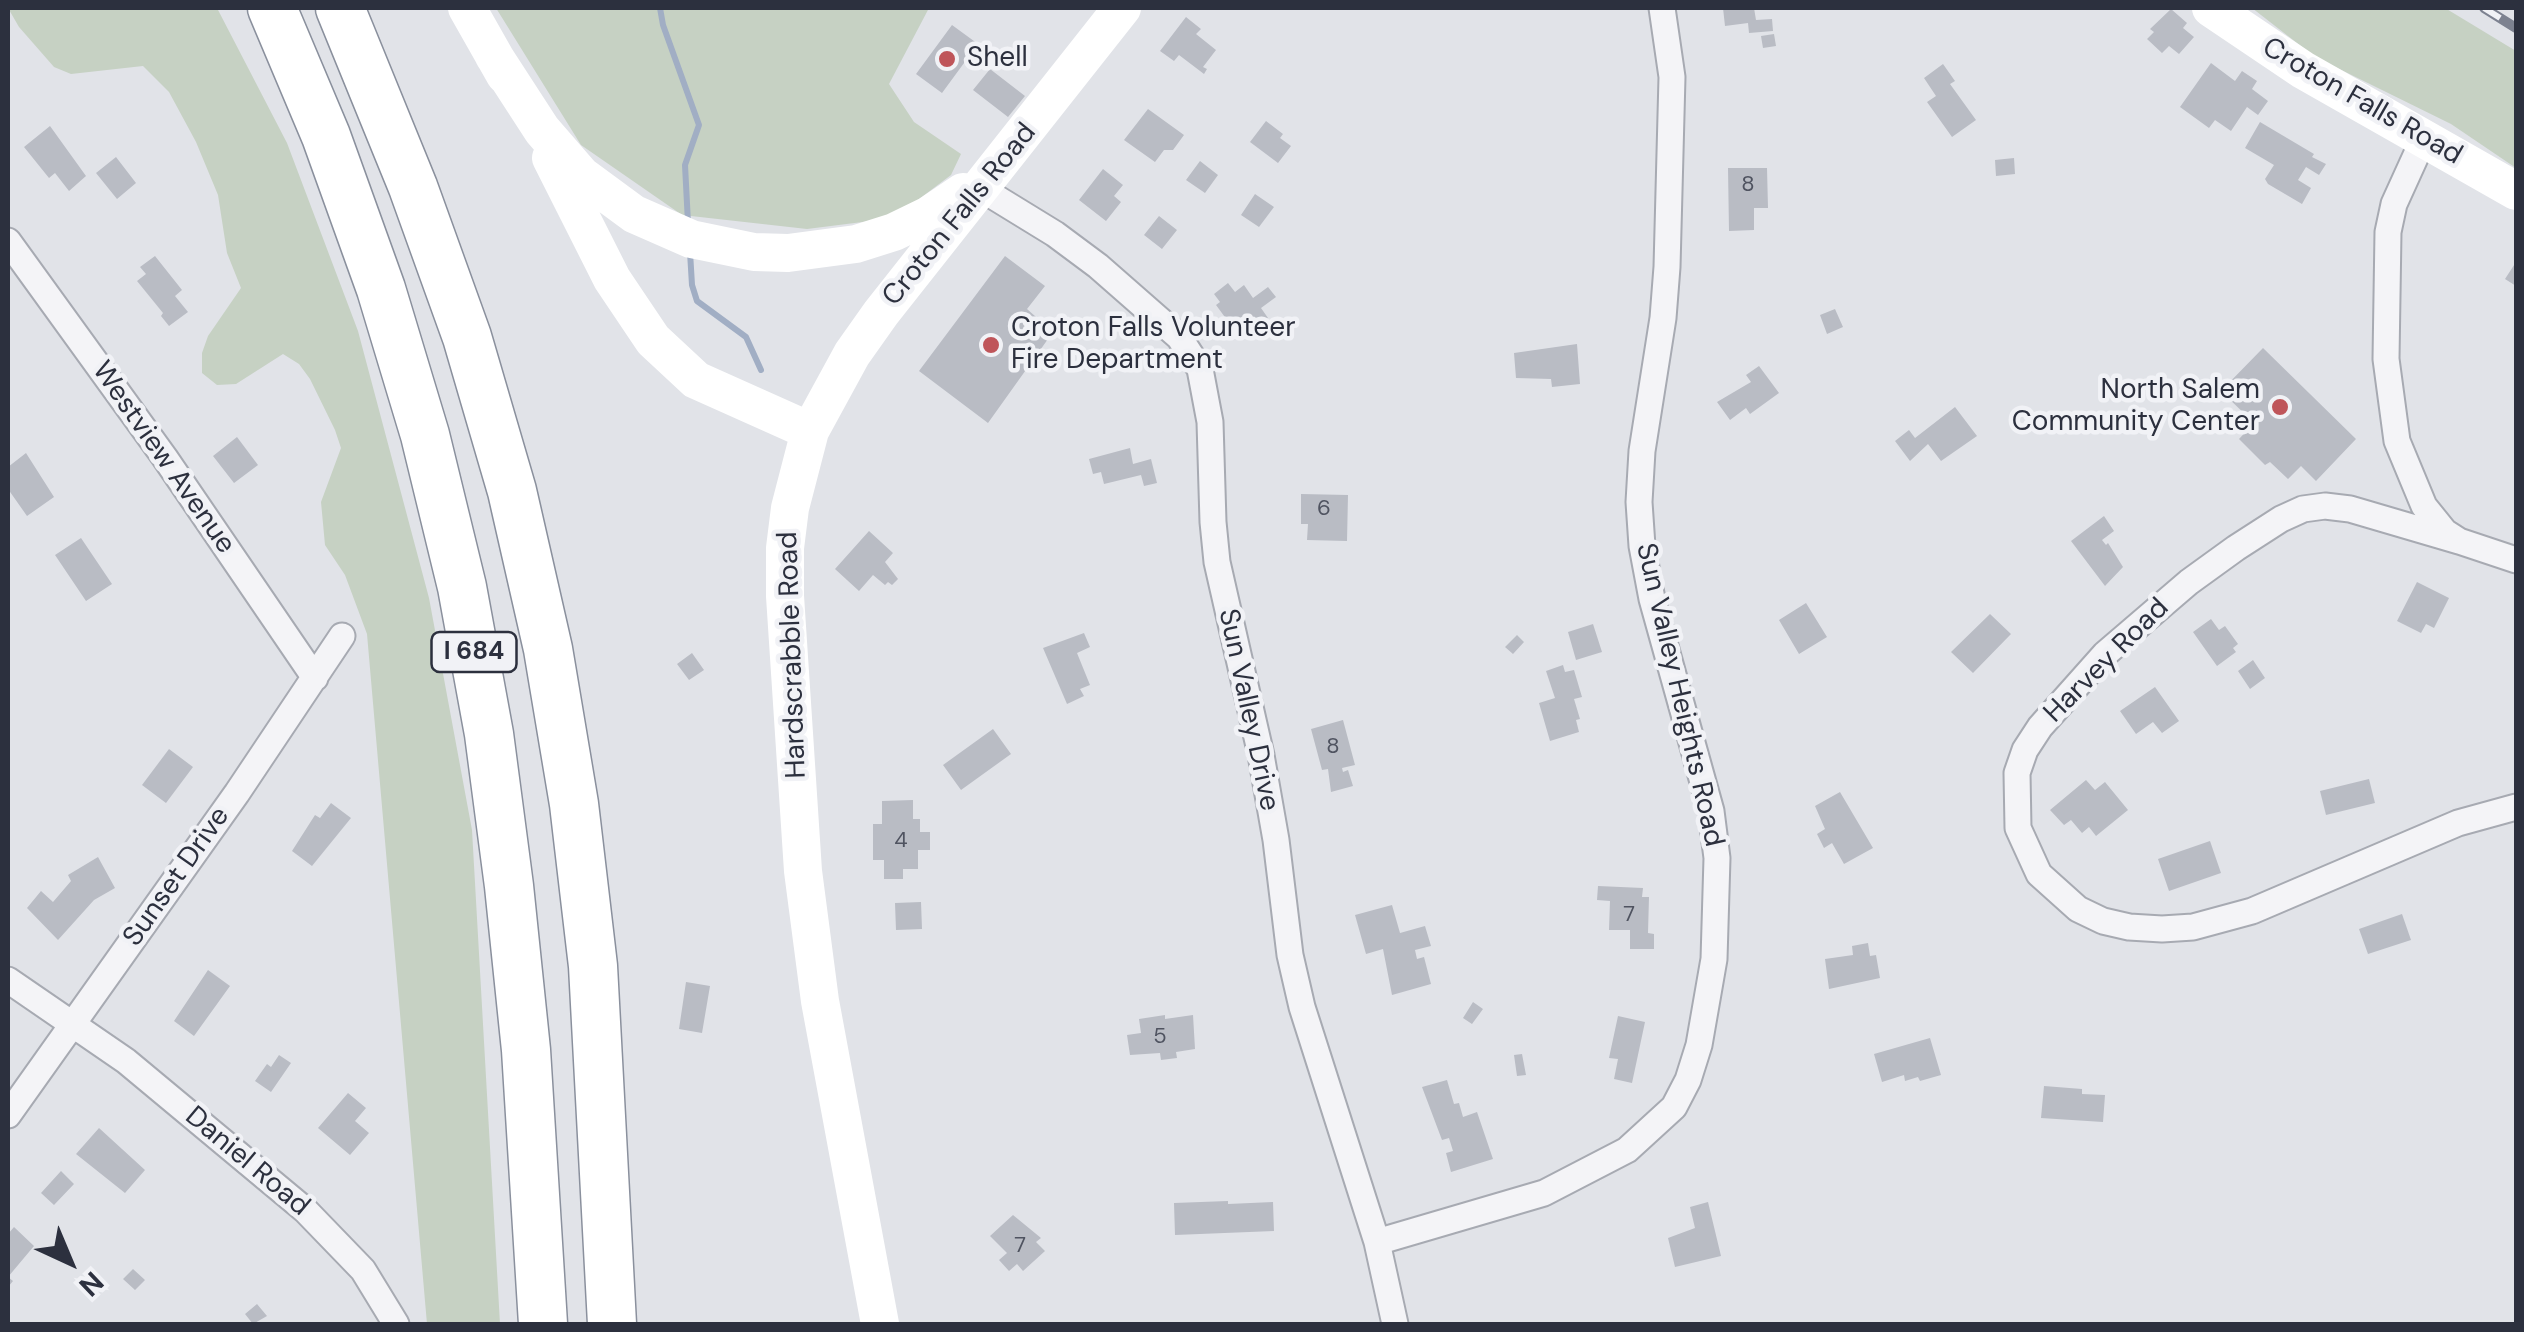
<!DOCTYPE html>
<html>
<head>
<meta charset="utf-8">
<style>
  body { margin:0 }
  #map { position:relative; width:2524px; height:1332px; overflow:hidden; background:#e1e3e8; font-family:"DM Sans",sans-serif }
  canvas { display:block }
  .frame { position:absolute; inset:0; border:10px solid #2c303e; pointer-events:none }
  .north { position:absolute; left:20px; top:1212px; width:100px; height:100px; -webkit-text-stroke:8px #f1f2f6; paint-order:stroke; rotate:136deg; font-size:28px; font-weight:700; line-height:40px; text-align:center; color:#2c303e }
  .north::after { content:''; display:block; margin:auto; width:35px; height:45px; background:#2c303e; clip-path:polygon(50% 0,100% 100%,50% 72%,0 100%) }
</style>
</head>
<body>
<div id="map">
<canvas width="2524" height="1332"></canvas>
<div class="frame"></div>
<div class="north">N</div>
</div>
<script>
const ctx = document.querySelector('canvas').getContext('2d');
ctx.lineJoin = 'round';
function fill(path, color) { ctx.fillStyle = color; ctx.fill(path, 'evenodd'); }
const shape = rows => new Path2D(rows.map(r => 'M' + r).join(''));
function strokePath(path, color, width, dash) { ctx.strokeStyle = color; ctx.lineWidth = width; ctx.lineCap = dash ? 'butt' : 'round'; ctx.setLineDash(dash || []); ctx.stroke(path); }
function drawText(font, color, halo, rows, align = 'center') {
  ctx.font = font + ' "DM Sans",sans-serif'; ctx.lineWidth = 9; ctx.setLineDash([]); ctx.textBaseline = 'middle'; ctx.strokeStyle = halo; ctx.fillStyle = color; for (const [text, x, y, turn = 0] of rows) {
    ctx.save(); ctx.translate(x, y); ctx.rotate((+turn || 0) * Math.PI / 180); ctx.textAlign = isNaN(turn) ? turn : align; if (halo) ctx.strokeText(text, 0, 0); ctx.fillText(text, 0, 0); ctx.restore();
  }
}
fill(shape([
  [8,8,217,8,287,143,358,331,429,598,472,830,500,1324,427,1324,367,634,345,575,325,545,321,502,341,448,335,430,310,379,299,364,283,354,236,384,217,385,202,373,202,353,208,336,241,288,227,253,218,195,196,142,169,92,143,66,71,74,54,67,19,27],
  [496,8,929,8,889,84,914,122,961,154,951,175,894,218,807,229,682,215,581,145],
  [2252,8,2445,8,2516,51,2516,168,2451,124,2315,57]
]), '#c6d1c3');
strokePath(shape([
  [660,8,663,25,699,125,685,165,688,223],
  [690,252,692,285,697,301,746,337,761,370]
]), '#a1aec4', 6);
fill(shape([
  [1723,8,1754,8,1756,20,1772,19,1773,31,1749,33,1748,23,1725,26],
  [2171,9,2187,23,2183,28,2194,37,2179,54,2169,46,2162,53,2147,39,2154,32,2150,29],
  [1186,17,1201,29,1196,34,1216,50,1203,67,1207,69,1204,74,1179,55,1174,61,1160,51],
  [952,25,978,44,942,93,916,74],
  [1774,34,1776,46,1763,48,1761,36],
  [2211,63,2235,81,2242,71,2257,81,2252,89,2268,101,2258,115,2247,107,2231,131,2215,120,2209,128,2180,107],
  [1943,64,1955,81,1950,84,1976,120,1952,137,1927,102,1936,96,1924,78],
  [990,69,1025,96,1008,117,973,90],
  [1148,109,1184,135,1173,150,1164,150,1155,162,1124,140],
  [1266,121,1283,134,1280,138,1291,146,1278,163,1250,142],
  [2260,122,2314,154,2312,157,2326,164,2319,175,2306,167,2298,180,2311,188,2302,204,2268,184,2265,179,2274,165,2245,148],
  [50,126,86,176,69,191,55,173,49,178,24,147],
  [116,157,136,183,117,199,96,173],
  [2014,158,2015,174,1996,176,1995,160],
  [1200,161,1218,175,1205,193,1186,180],
  [1728,168,1767,168,1768,208,1754,208,1754,230,1729,231],
  [1103,169,1123,185,1114,196,1121,202,1106,221,1079,200],
  [1255,194,1274,207,1259,227,1241,215],
  [1159,216,1177,230,1162,249,1144,235],
  [155,256,182,290,175,296,188,312,169,326,161,316,163,313,137,281,146,274,140,267],
  [1005,256,1045,286,1027,309,1053,332,988,423,919,371],
  [2516,262,2516,286,2505,279],
  [1228,283,1235,292,1244,285,1253,298,1268,287,1276,297,1261,308,1268,318,1241,339,1216,305,1220,302,1214,294],
  [1835,309,1843,327,1827,334,1820,315],
  [1577,344,1580,384,1552,387,1551,379,1516,378,1514,353],
  [2263,348,2356,439,2316,481,2301,466,2288,479,2270,462,2265,465,2239,439,2254,423,2221,391],
  [1759,366,1779,393,1750,414,1746,408,1730,420,1717,402,1751,382,1746,375],
  [1955,407,1977,436,1941,461,1928,444,1910,461,1895,441,1909,430,1915,438],
  [237,437,258,465,234,483,213,456],
  [1130,448,1133,464,1151,459,1157,483,1144,486,1141,475,1104,484,1101,472,1093,474,1089,459],
  [26,453,54,497,27,516,8,489,8,467],
  [1301,494,1348,495,1347,541,1307,540,1308,524,1301,524],
  [2104,516,2114,531,2102,540,2106,545,2108,543,2123,567,2105,586,2071,541],
  [869,531,893,553,885,562,898,579,892,585,888,582,885,585,873,575,859,591,835,569],
  [81,538,112,584,86,601,55,555],
  [2417,582,2449,598,2434,628,2426,624,2421,633,2397,621],
  [1806,603,1827,637,1799,654,1779,620],
  [1990,614,2011,634,1973,673,1951,652],
  [2211,619,2219,630,2225,626,2238,644,2233,648,2236,652,2217,666,2193,632],
  [1593,624,1602,652,1576,660,1568,632],
  [1084,633,1090,647,1077,653,1090,685,1080,689,1084,696,1067,704,1043,648],
  [1517,635,1524,642,1513,654,1505,647],
  [692,653,704,670,689,680,677,664],
  [2253,660,2265,678,2250,689,2238,671],
  [1563,665,1565,672,1574,670,1582,697,1574,699,1580,719,1576,720,1579,732,1550,741,1539,703,1555,698,1546,671],
  [2155,687,2179,721,2162,733,2153,722,2136,734,2120,711],
  [1343,720,1355,765,1342,768,1343,772,1348,770,1353,786,1331,792,1328,769,1322,770,1311,729],
  [993,729,1011,754,961,790,943,765],
  [169,749,193,767,166,803,142,785],
  [2369,779,2375,803,2326,815,2320,791],
  [2086,780,2095,790,2105,782,2128,810,2096,836,2089,827,2082,833,2071,820,2064,825,2050,810],
  [1840,792,1873,848,1844,864,1832,843,1824,848,1817,834,1825,829,1815,806],
  [913,800,913,819,920,819,920,832,930,832,930,850,918,850,918,869,903,869,903,879,884,879,884,860,873,860,873,824,882,824,882,801],
  [331,803,351,818,312,866,292,851,315,815,320,818],
  [2210,841,2221,873,2169,891,2158,859],
  [98,857,115,888,94,900,58,940,27,908,41,891,53,902,71,881,68,875],
  [1598,886,1643,888,1642,897,1649,897,1648,933,1654,934,1654,949,1630,949,1630,930,1609,930,1610,901,1597,900],
  [921,902,922,929,896,930,895,903],
  [1392,905,1400,933,1425,926,1431,946,1415,950,1417,959,1424,957,1431,984,1392,995,1383,949,1366,954,1355,915],
  [2402,914,2411,940,2368,954,2359,929],
  [1868,943,1870,956,1876,955,1880,978,1829,989,1825,959,1853,955,1852,946],
  [208,970,230,986,194,1036,174,1021],
  [686,982,710,986,702,1033,679,1029],
  [1473,1002,1483,1009,1472,1024,1463,1018],
  [1165,1015,1165,1019,1193,1015,1195,1049,1176,1052,1177,1058,1161,1060,1160,1053,1130,1055,1127,1035,1141,1033,1139,1019],
  [1618,1016,1645,1022,1632,1083,1614,1079,1618,1059,1609,1058],
  [1930,1038,1941,1075,1920,1081,1918,1077,1905,1081,1904,1075,1882,1082,1874,1054],
  [1522,1054,1526,1075,1517,1076,1514,1055],
  [279,1055,291,1063,271,1092,255,1081,267,1064,271,1067],
  [1447,1080,1454,1104,1459,1103,1463,1117,1477,1112,1493,1159,1451,1172,1446,1153,1453,1151,1449,1138,1442,1140,1422,1087],
  [2044,1086,2082,1089,2082,1094,2105,1095,2103,1122,2041,1118],
  [348,1093,366,1108,355,1121,369,1133,350,1155,318,1128],
  [99,1128,145,1170,125,1193,76,1154],
  [61,1171,74,1184,54,1205,41,1193],
  [1228,1201,1228,1204,1273,1202,1274,1231,1175,1235,1174,1203],
  [1708,1202,1721,1256,1675,1267,1668,1238,1695,1228,1690,1207],
  [1013,1215,1041,1238,1036,1242,1045,1251,1023,1271,1017,1264,1009,1271,999,1260,1007,1253,990,1236],
  [14,1227,34,1246,8,1277,13,1281,8,1287,8,1234],
  [133,1269,145,1280,135,1290,123,1279],
  [257,1304,267,1316,253,1324,245,1314]
]), '#b9bcc4');
const street = shape([
  [2424,138,2394,204,2388,232,2386,359,2397,441,2424,506,2445,532,2459,541,2516,560],
  [980,188,1055,234,1098,266,1179,337,1200,369,1210,422,1213,522,1217,562,1261,755,1276,840,1290,955,1302,1007,1377,1242,1395,1324],
  [8,241,165,458,315,678],
  [2459,541,2350,509,2325,506,2303,509,2281,519,2236,548,2189,582,2105,654,2040,727,2025,750,2017,773,2018,828,2039,874,2078,909,2103,921,2129,927,2162,929,2193,927,2252,911,2458,823,2516,807],
  [8,980,126,1061,305,1210,363,1270,396,1324],
  [8,1115,237,793,342,636],
  [1377,1242,1544,1193,1627,1150,1674,1107,1688,1080,1699,1045,1714,959,1717,858,1711,811,1652,599,1642,546,1639,502,1642,451,1663,318,1667,267,1672,77,1662,8]
]);
const highway = shape([
  [272,8,326,136,381,289,425,435,462,587,489,734,509,886,526,1050,543,1324],
  [340,8,413,187,467,337,512,491,548,649,574,804,593,966,612,1324]
]);
strokePath(street, '#a7aab2', 29);
strokePath(highway, '#8a909d', 51);
strokePath(street, '#f4f4f7', 25);
strokePath(shape([
  [467,8,505,75],
  [2211,8,2303,70,2516,191],
  [494,56,542,130,581,175,634,214,691,239,754,252,788,253,856,244,894,232,929,215,963,192],
  [551,158,612,279,653,340,696,380,810,431],
  [880,1324,820,1001,803,871,785,596,785,548,790,508,810,431,852,354,881,313,1122,8]
]), '#fff', 38);
strokePath(highway, '#fff', 48);
const rail = shape([
  [2484,8,2516,28]
]);
strokePath(rail, '#7d8290', 10);
strokePath(rail, '#f1f2f6', 6, [19]);
for (const [x, y, r, color] of [
  [947,59,10,"#bf555a"],
  [991,345,10,"#bf555a"],
  [2280,407,10,"#bf555a"]
]) { const dot = new Path2D(); dot.arc(x, y, r, 0, 2 * Math.PI); ctx.fillStyle = color; ctx.fill(dot); strokePath(dot, '#f1f2f6', 4); }
drawText('22px', '#4f5360', null, [
  ["8",1748,185],
  ["6",1324,509],
  ["8",1333,747],
  ["4",901,841],
  ["7",1629,915],
  ["5",1160,1037],
  ["7",1020,1246]
]);
for (const [x, y, w] of [
  [474,652,85]
]) { const box = new Path2D(); box.roundRect(x - w / 2, y - 20, w, 40, 8); ctx.fillStyle = '#f1f2f6'; ctx.fill(box); strokePath(box, '#2c303e', 2.5); }
drawText('bold 25px', '#2c303e', null, [
  ["I 684",474,652]
]);
drawText('28px', '#2c303e', '#f1f2f6', [
  ["Shell",967,59],
  ["Croton Falls Volunteer",1011,329],
  ["Fire Department",1011,361],
  ["North Salem",2260,391,"right"],
  ["Community Center",2260,423,"right"]
], 'left');
drawText('28px', '#2c303e', '#f1f2f6', [
  ["Croton Falls Road",2362,102,30],
  ["Croton Falls Road",960,215,-51],
  ["Westview Avenue",163,458,55],
  ["Hardscrabble Road",793,655,-92],
  ["Harvey Road",2107,661,-45],
  ["Sun Valley Heights Road",1679,695,77],
  ["Sun Valley Drive",1248,710,78],
  ["Sunset Drive",177,877,-55],
  ["Daniel Road",247,1162,40]
]);
</script>
</body>
</html>
